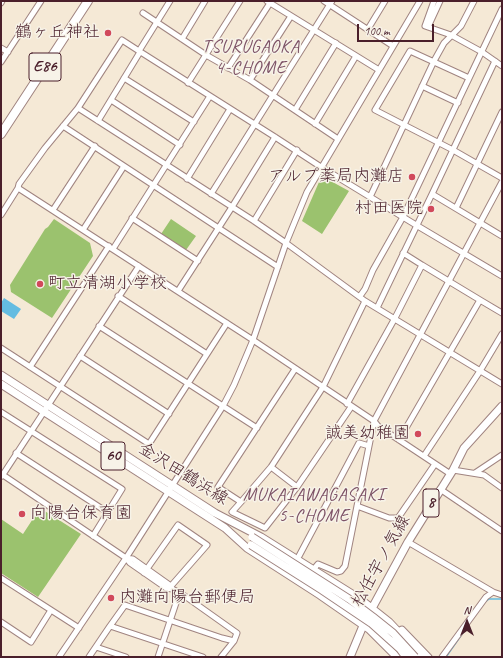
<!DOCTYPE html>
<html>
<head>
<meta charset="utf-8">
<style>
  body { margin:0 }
  #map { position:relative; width:503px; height:658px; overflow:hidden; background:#f5e9d6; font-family:Caveat,sans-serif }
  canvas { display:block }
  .frame { position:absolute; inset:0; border:2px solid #4a1f2b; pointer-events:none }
  .north { position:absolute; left:447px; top:602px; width:40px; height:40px; -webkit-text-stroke:3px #f7f3e8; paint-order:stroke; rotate:0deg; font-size:11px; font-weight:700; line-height:16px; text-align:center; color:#4a1f2b }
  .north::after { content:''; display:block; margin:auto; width:14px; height:18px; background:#4a1f2b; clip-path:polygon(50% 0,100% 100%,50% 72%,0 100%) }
  .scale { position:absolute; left:357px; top:24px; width:77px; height:18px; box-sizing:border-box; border:2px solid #4a1f2b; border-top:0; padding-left:5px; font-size:12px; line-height:14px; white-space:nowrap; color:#4a1f2b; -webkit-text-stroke:3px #f7f3e8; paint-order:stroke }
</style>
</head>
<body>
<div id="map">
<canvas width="503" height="658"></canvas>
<div class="frame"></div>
<div class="north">N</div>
<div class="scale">100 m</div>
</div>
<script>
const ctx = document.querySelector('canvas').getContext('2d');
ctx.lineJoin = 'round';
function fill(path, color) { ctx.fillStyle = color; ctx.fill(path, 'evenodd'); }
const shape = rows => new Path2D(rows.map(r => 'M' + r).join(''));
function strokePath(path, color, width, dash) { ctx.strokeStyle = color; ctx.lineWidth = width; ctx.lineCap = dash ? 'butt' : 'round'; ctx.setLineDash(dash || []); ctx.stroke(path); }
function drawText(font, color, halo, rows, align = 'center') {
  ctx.font = font + ' Caveat,"Klee One",sans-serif'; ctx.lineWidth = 3; ctx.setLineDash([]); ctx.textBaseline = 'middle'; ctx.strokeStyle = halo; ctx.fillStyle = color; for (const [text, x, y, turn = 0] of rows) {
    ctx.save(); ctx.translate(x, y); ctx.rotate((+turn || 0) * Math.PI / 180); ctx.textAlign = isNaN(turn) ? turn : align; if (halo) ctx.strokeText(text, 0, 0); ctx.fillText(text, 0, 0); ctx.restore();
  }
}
fill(shape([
  [327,179,349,191,322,234,302,221,319,182],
  [54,219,90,243,93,256,52,318,11,292,10,285,45,229,48,227],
  [171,219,196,236,186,250,161,234],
  [40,508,81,534,38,597,1,573,1,519,23,534]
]), '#9bc26e');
fill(shape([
  [4,298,21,309,14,319,1,311,1,303]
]), '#64bce1');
strokePath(shape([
  [484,603,489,599,502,599],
  [446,657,469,624]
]), '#64bce1', 1.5);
const minor = shape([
  [267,1,379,70],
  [324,1,393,46],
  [434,1,425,26,451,35,482,52,502,66],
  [1,3,2,1],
  [143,13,206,55,250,80,338,139],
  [428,27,440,1],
  [368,29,385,1],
  [182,39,205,1],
  [1,48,8,52],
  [139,51,275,137,321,167,416,225,502,276],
  [495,61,432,194,502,236],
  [1,62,41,1],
  [228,68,270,3],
  [124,78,194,122],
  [469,78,410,51,375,110,453,150,502,178],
  [250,80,291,16],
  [188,83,240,1],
  [422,86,458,103],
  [111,100,180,145],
  [78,108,254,221,286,243,365,301,502,384],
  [295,110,336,43],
  [98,121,140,52],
  [315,124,356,56],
  [63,126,278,267],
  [187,179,230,109],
  [18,188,253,340,374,421,378,426,449,473],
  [211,194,332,1],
  [370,197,434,61,444,43,461,26,474,1],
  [456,208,502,112],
  [53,210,95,146],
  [1,215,18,188,19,184,45,148,78,108,122,40,139,51,170,1],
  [132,218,198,261],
  [254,221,297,150],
  [83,230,124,166],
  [113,249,210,96],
  [403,253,422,265],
  [178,291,232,207,275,137],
  [118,296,207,354],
  [360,296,365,289,373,270,403,217,502,9],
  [377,308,432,194],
  [99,326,257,428],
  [1,348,149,444,227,323],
  [80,356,169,414],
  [30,367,109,246],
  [295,369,218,487,241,502,271,467,323,387,365,301],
  [347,404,395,318,422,265,480,300],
  [1,412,122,489,93,536],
  [399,440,480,300,502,313],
  [16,453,107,512],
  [424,456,480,371,502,334],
  [271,467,297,487],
  [453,470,484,475,502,488],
  [475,473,502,455],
  [3,475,126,558,130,563,166,588,172,589,182,594,178,597,158,657],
  [2,476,139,266],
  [440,489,502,531],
  [241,502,232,512,265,528,297,487,351,407],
  [357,506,389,518,398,518,435,464],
  [408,542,493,592,502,595],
  [299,556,359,443,369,446],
  [126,558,133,559,171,586],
  [313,570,318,564,337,572,341,571,345,566,374,421,502,182],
  [144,573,178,525,207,545,171,586,172,589],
  [1,578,79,628],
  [182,594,237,633,234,641],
  [1,622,31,642,51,610],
  [398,631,402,629,429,657],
  [96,647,126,657],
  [59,657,126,558,223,406,234,385,253,340,286,243,307,192,420,1],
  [89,657,110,626],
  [203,657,110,626,125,605,222,638,234,641,221,657],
  [442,657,486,597,493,592]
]);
const major = shape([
  [1,375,215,513,261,537,360,599,389,622,422,657],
  [1,384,225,528,247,548,320,595,369,629,397,657],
  [370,612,408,542,453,470,464,448,502,406],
  [350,657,365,621]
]);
const highway = shape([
  [1,134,88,1]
]);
strokePath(minor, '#a08480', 7);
strokePath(major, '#a08480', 9);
strokePath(highway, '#a08480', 10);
strokePath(minor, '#fff', 5);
strokePath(major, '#fff', 7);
strokePath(highway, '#fff', 8);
const majorBridge = shape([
  [252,537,349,599,373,617,393,633,415,657],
  [251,545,322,590,371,623,400,649,406,657]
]);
strokePath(majorBridge, '#a08480', 9, []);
strokePath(majorBridge, '#fff', 7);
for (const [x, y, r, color] of [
  [108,33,4,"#d1495b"],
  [412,177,4,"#d1495b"],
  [431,209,4,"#d1495b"],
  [40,284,4,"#d1495b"],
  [418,434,4,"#d1495b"],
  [22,514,4,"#d1495b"],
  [111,598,4,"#d1495b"]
]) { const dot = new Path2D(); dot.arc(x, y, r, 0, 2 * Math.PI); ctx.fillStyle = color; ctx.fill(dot); strokePath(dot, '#f7f3e8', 1.5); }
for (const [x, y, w] of [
  [45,67,32],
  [113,456,24],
  [431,503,16]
]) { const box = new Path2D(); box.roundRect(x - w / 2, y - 14, w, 28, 3); ctx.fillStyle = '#f7f3e8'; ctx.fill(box); strokePath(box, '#4a1f2b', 1); }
drawText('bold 16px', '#4a1f2b', null, [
  ["E86",45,67],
  ["60",113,456],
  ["8",431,503]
]);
drawText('17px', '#4a1f2b', '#f7f3e8', [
  ["鶴ヶ丘神社",100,33],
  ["アルプ薬局内灘店",404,177],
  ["村田医院",423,209],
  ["町立清湖小学校",48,284,"left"],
  ["誠美幼稚園",410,434],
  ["向陽台保育園",30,514,"left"],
  ["内灘向陽台郵便局",119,598,"left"]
], 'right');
drawText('17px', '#4a1f2b', '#f7f3e8', [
  ["金沢田鶴浜線",183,474,32],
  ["松任宇ノ気線",381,561,-61]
]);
ctx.letterSpacing = '1px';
drawText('18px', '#7d5266', '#f7f3e8', [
  ["TSURUGAOKA",251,47],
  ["4-CHOME",251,68],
  ["MUKAIAWAGASAKI",314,495],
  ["5-CHOME",314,516]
]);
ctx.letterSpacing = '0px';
</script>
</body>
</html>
